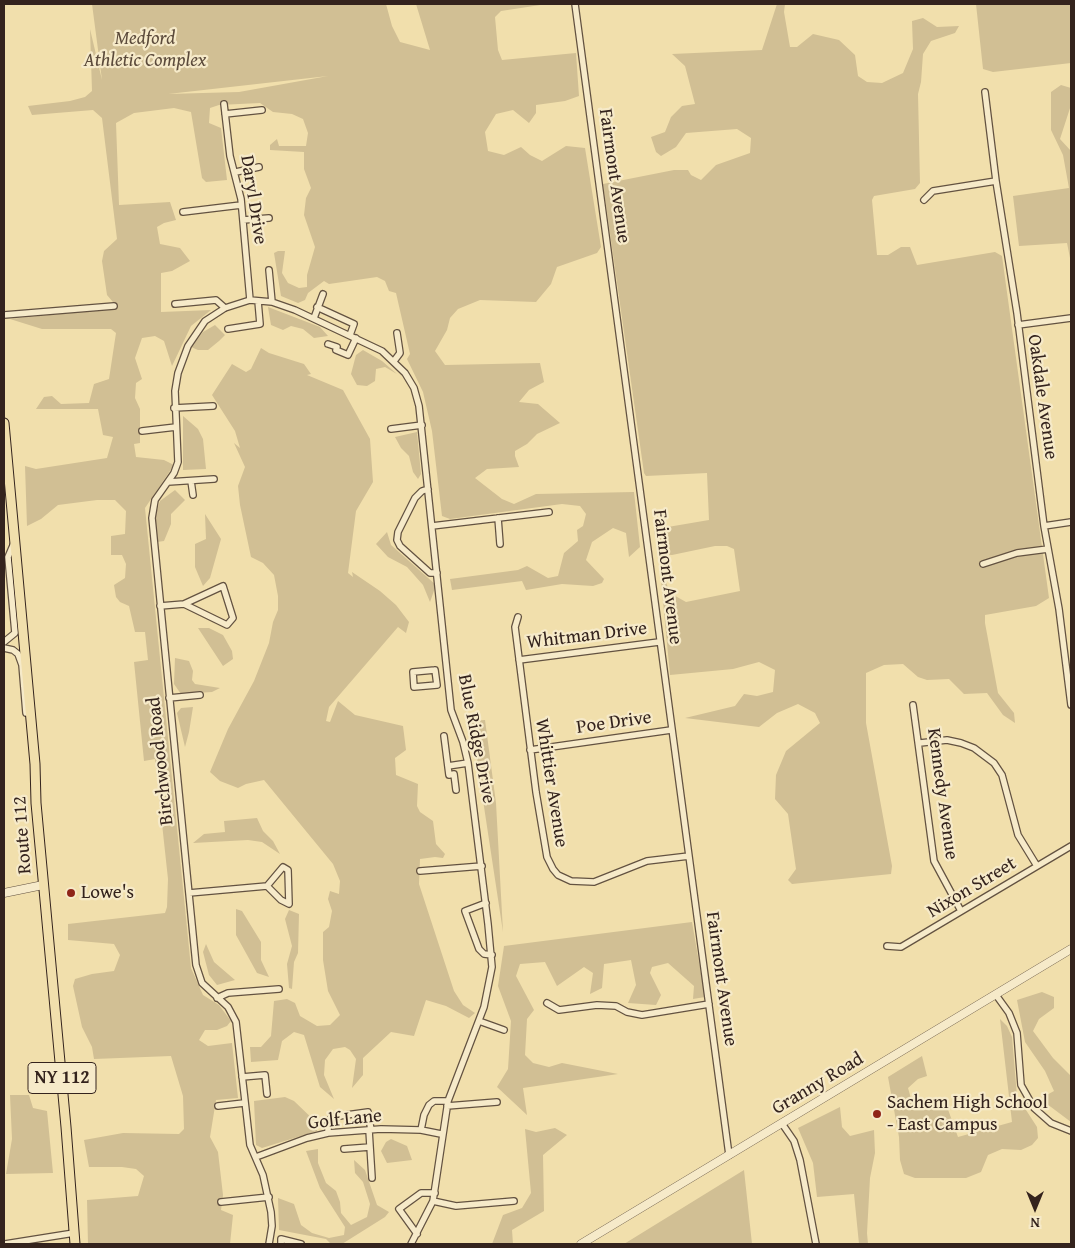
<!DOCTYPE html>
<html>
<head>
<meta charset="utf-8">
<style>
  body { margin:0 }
  #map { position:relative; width:1075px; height:1248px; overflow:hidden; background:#f1dfac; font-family:"Gentium Book Plus",serif }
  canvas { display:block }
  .frame { position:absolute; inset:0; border:5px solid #34231d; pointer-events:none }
  .north { position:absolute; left:1010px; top:1183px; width:50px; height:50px; -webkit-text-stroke:4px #f6eac9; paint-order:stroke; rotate:180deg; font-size:14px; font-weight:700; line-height:20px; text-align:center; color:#34231d }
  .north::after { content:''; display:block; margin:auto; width:18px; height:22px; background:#34231d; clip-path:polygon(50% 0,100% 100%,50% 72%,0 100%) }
</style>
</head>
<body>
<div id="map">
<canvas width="1075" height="1248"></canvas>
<div class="frame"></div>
<div class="north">N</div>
</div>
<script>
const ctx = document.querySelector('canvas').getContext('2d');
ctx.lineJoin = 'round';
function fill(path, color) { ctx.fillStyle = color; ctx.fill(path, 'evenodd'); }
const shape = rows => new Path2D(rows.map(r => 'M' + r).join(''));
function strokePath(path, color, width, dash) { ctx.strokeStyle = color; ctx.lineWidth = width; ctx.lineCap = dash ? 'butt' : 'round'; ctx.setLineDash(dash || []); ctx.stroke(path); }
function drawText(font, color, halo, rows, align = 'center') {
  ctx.font = font + ' "Gentium Book Plus",serif'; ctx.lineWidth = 4.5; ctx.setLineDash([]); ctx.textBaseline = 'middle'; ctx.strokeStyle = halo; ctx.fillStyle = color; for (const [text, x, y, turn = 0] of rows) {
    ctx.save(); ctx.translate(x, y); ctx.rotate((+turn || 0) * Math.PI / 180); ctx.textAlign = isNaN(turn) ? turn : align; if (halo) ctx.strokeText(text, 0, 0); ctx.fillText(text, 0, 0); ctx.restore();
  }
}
fill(shape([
  [92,4,386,4,392,26,400,42,430,50,416,4,547,4,501,11,495,17,498,50,502,60,576,53,579,96,565,101,536,105,536,113,529,123,513,110,496,114,485,132,488,151,504,155,521,147,530,155,542,161,566,146,585,148,601,247,597,253,557,267,551,284,536,302,480,300,458,309,450,318,447,330,435,351,445,365,540,363,544,382,529,390,519,402,538,404,560,423,537,434,527,444,515,451,515,456,519,467,487,469,475,478,502,499,514,504,536,494,634,492,640,547,629,557,626,533,613,528,592,542,586,560,604,579,602,583,593,586,562,584,526,590,522,581,452,590,450,579,518,570,527,566,548,578,558,576,564,553,578,541,577,530,583,526,586,514,580,506,562,504,450,519,442,516,432,431,423,392,407,359,410,354,396,293,389,291,385,281,377,277,329,284,324,281,308,293,305,300,298,303,281,296,274,253,278,251,285,251,282,273,288,283,299,288,307,287,307,275,315,247,304,215,306,198,311,188,304,169,304,152,270,150,270,145,277,139,279,146,306,146,308,133,303,119,292,114,273,112,260,103,219,105,210,108,209,123,221,128,227,180,206,182,202,178,191,112,174,108,134,113,116,123,119,205,170,202,176,220,164,223,157,227,160,244,180,248,190,261,172,271,161,273,161,312,211,310,191,326,172,366,164,341,155,336,142,338,135,358,142,379,136,383,135,398,140,409,140,443,134,444,136,457,164,460,174,465,145,508,191,968,203,995,219,1005,231,1021,227,1026,217,1030,205,1030,199,1040,208,1046,232,1043,238,1098,216,1100,210,1137,218,1152,223,1195,221,1210,233,1215,230,1244,88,1244,87,1200,138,1196,144,1176,136,1169,122,1167,89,1167,84,1140,123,1133,179,1134,184,1129,183,1096,171,1056,94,1059,92,1047,82,1027,73,986,75,979,92,974,114,971,120,955,114,944,68,940,68,924,165,913,167,907,168,879,155,759,144,761,134,662,148,660,145,632,135,632,129,606,120,602,116,597,114,585,125,578,126,564,122,555,111,555,111,536,125,534,126,511,115,500,97,500,58,505,41,519,27,526,25,466,36,469,107,458,113,437,103,435,98,409,36,409,44,397,52,396,61,404,89,403,94,384,109,379,116,333,111,329,42,329,10,319,118,308,107,295,102,261,104,251,117,239,102,118,93,110,32,115,28,106,70,101,85,97,92,91,90,29,102,80],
  [328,76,239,92,167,94,168,94],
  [777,4,785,4,784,12,790,47,797,47,813,34,839,40,855,55,858,76,867,82,882,83,903,73,913,49,912,21,923,18,937,27,959,26,955,33,931,41,923,54,921,82,918,94,920,183,915,189,874,196,872,200,877,255,888,255,901,247,910,247,917,265,995,252,1002,256,1049,598,1036,606,985,615,985,623,998,693,1014,713,1015,723,1003,715,987,693,964,694,949,679,927,680,918,677,903,664,884,665,866,673,866,723,892,866,891,874,792,884,788,880,796,869,788,814,775,799,776,775,786,751,820,723,815,713,798,704,777,713,759,727,685,718,735,706,744,694,757,696,773,692,775,670,759,662,733,669,670,675,661,580,664,577,670,593,686,602,740,591,734,549,727,546,715,546,672,555,660,554,654,532,656,529,709,520,707,473,646,476,644,473,603,184,674,170,688,170,691,175,701,180,716,165,750,153,751,138,737,129,686,133,676,147,661,156,656,152,651,137,665,132,671,117,682,106,695,104,685,66,672,54,762,50],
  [976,4,1071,4,1071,63,993,72,983,69],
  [1061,85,1071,88,1071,105,1060,139,1071,151,1071,263,1067,243,1019,246,1013,196,1069,188,1063,155,1051,130,1051,92],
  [268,307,320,327,328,336,314,338,303,329,291,326,283,330,271,325],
  [215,325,225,335,219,341,208,350,198,350,191,347,203,332],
  [261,348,269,353,304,364,311,374,307,375,343,390,370,439,373,482,356,511,348,573,353,577,352,572,380,591,396,605,409,622,406,633,398,627,329,707,326,721,330,722,338,701,355,715,403,726,406,750,395,758,396,775,418,784,417,806,420,812,433,821,436,844,445,854,443,858,435,857,420,859,419,884,454,991,463,1005,475,1013,469,1018,446,1006,426,1000,414,1036,391,1032,363,1058,363,1075,352,1088,356,1059,350,1050,345,1047,333,1049,325,1060,324,1075,334,1099,320,1087,304,1035,294,1032,282,1041,278,1060,251,1062,250,1047,261,1047,271,1036,274,1001,287,999,295,1003,300,1016,317,1026,330,1025,340,1015,328,991,323,960,323,932,329,927,332,911,328,899,330,891,339,894,340,881,333,864,264,780,246,784,238,788,220,781,210,772,228,729,254,681,269,643,273,622,278,610,278,596,274,575,263,563,251,557,240,505,238,486,245,467,234,443,240,448,235,431,212,395,232,364,246,372,251,369],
  [363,350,382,361,397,374,385,367,376,369,375,381,367,386,357,385,351,374,356,355],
  [183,416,198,429,203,439,206,469,183,470],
  [417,432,421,474,418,479,413,472,409,456,401,448,395,437],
  [175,490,185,500,171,514,171,524,164,541,157,542,155,516,160,501],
  [205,514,221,539,210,578,203,586,195,567,195,544,206,539],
  [387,532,391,545,436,585,430,602,423,585,407,567,388,557,376,544],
  [198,628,209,628,223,635,232,651,233,659,223,666],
  [175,658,189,661,193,671,192,680,195,684,220,688,212,692,181,694,174,684],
  [193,707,189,732,185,747,177,713,181,708],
  [485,720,496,803,503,932,471,721],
  [257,818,263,831,273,841,280,854,262,842,248,840,193,843,204,834,225,832,224,821],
  [236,909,242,911,261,942,261,960,269,977,257,973,236,935],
  [289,910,299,914,298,953,294,962,292,989,289,988,287,964,292,946,285,919],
  [692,922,705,997,693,999,694,986,668,963,652,967,650,973,661,995,656,1005,628,1003,636,985,631,960,604,964,602,988,590,994,593,973,584,967,557,986,545,962,520,964,516,976,534,1010,527,1019,525,1055,533,1063,549,1067,562,1063,618,1074,523,1088,527,1115,497,1087,508,1069,511,1021,498,986,504,946],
  [206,944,214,962,235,980,217,985,209,975,203,952],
  [1042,992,1054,997,1054,1008,1039,1019,1033,1031,1053,1058,1071,1076,1071,1122,1043,1101,1043,1097,1054,1091,1045,1071,1025,1042,1017,1000],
  [1000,1019,1007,1026,1012,1037,1017,1096,1037,1127,1038,1138,1032,1145,1021,1150,1002,1149,988,1155,981,1172,966,1178,915,1178,904,1174,900,1160,899,1137,888,1077,922,1056,927,1076,918,1079,908,1088,912,1102,925,1106,946,1104,958,1137,1012,1122],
  [10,1095,29,1095,33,1108,47,1111,53,1173,6,1174,12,1139],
  [285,1097,294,1101,317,1123,317,1131,262,1148,256,1145,254,1101],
  [840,1107,842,1127,850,1136,874,1130,875,1153,870,1178,867,1233,868,1244,859,1244,854,1194,817,1197,813,1163,798,1128],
  [555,1128,567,1135,543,1155,544,1211,512,1230,513,1244,492,1244,503,1215,522,1208,531,1193,525,1129,536,1132],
  [391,1139,407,1146,412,1160,387,1163,381,1151,386,1142],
  [318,1149,318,1163,326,1183,336,1191,340,1202,341,1213,351,1225,367,1217,370,1204,363,1182,355,1173,354,1160,365,1170,377,1205,389,1212,385,1217,342,1244,331,1244,326,1239,279,1230,278,1198,294,1204,301,1225,312,1233,329,1238,344,1235,345,1227,320,1188,306,1151],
  [744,1170,752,1244,624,1244]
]), '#d1bf94');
const minor = shape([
  [575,4,729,1155],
  [985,92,996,181,1017,313,1044,526,1059,609,1071,705],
  [224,104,230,156,241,199,250,300],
  [225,114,262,110],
  [236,172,259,167],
  [924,200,933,191,996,181],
  [183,212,241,205],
  [243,220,269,218],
  [269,270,272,302],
  [175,304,216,300,225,308],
  [317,307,354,324,350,335],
  [4,315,114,306],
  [314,318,323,294],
  [1018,325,1071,318],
  [228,329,260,324,258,301],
  [328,344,337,347,336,350,348,355,356,338],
  [394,361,400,353,397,333],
  [174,408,213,406],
  [391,429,422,425],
  [142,431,176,427],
  [191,481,193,495],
  [168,482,214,479],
  [428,489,422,491,415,498,398,532,397,540,400,546,430,573,437,573],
  [498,518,500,544],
  [432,526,549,512],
  [1044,526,1071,522],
  [983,564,1017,553,1048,549],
  [223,586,233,618,227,625,184,604,223,586],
  [160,606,184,604],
  [518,617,515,627,536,792,547,857,553,869,558,875,571,881,594,882,647,861,689,856],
  [4,642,15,633,8,557,14,543],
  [4,648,13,650,18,654,22,665,26,713],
  [519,660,659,642],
  [435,670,437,685,414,687,413,672,435,670],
  [169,698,200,695],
  [913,705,934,861,961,911],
  [444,736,449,775,454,774,456,790],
  [920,743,947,740,961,743,974,748,994,763,1002,775,1018,835,1037,866],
  [530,750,671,730],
  [448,766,468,763],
  [420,871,482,866],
  [189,893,267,886,281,900,289,904,288,870,283,867,267,886],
  [486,903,465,911,479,949,484,954,492,955],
  [887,946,901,947,1071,846],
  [996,995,1009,1013,1017,1033,1021,1085,1034,1108,1051,1123,1071,1131],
  [217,998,228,993,279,989],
  [547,1003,559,1010,597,1005,616,1006,627,1012,642,1015,709,1004],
  [479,1021,504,1030],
  [242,1077,265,1075,267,1094],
  [218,1106,244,1103],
  [447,1106,497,1102],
  [783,1125,794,1141,800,1160,816,1244],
  [369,1130,372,1178],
  [421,1130,424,1115,429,1105,434,1101,448,1101],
  [328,1133,328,1122,332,1117,368,1112,371,1130],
  [344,1149,370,1147],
  [256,1157,307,1138,328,1133,381,1129,421,1130,441,1134],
  [433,1201,456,1206,514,1201],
  [221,1202,269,1197],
  [417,1234,399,1209,421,1193,435,1193],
  [5,1244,74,1233],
  [269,1244,272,1226,271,1212,263,1175,250,1145,236,1022,228,1007,202,983,196,965,152,518,155,500,174,473,178,462,175,391,178,373,188,346,205,321,225,308,250,300,272,302,295,310,382,351,405,373,414,388,419,406,451,710,463,742,468,763,488,924,492,967,484,1007,448,1101,433,1201,411,1244],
  [281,1244,281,1239,301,1244]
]);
const tertiary = shape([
  [4,893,43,885],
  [581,1244,1071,949]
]);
const primary = shape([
  [4,423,35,764,36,803,66,1127,75,1244]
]);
strokePath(minor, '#635241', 8);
strokePath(tertiary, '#635241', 9);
strokePath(primary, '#34231d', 11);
strokePath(minor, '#f6eac9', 5.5);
strokePath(tertiary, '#f6eac9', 8);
strokePath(primary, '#f1dfac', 9);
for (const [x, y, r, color] of [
  [71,893,5,"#8f2418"],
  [877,1114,5,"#8f2418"]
]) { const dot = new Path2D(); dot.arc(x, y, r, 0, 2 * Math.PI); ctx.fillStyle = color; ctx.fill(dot); strokePath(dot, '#f6eac9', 2); }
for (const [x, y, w] of [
  [62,1078,68]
]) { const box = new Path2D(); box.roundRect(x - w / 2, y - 15.5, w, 31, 4); ctx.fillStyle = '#f6eac9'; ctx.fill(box); strokePath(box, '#34231d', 1); }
drawText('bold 18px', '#34231d', null, [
  ["NY 112",62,1078]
]);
drawText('italic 19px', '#5b4a3b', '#f6eac9', [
  ["Medford",145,39],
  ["Athletic Complex",145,61]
]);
drawText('19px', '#34231d', '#f6eac9', [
  ["Fairmont Avenue",614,176,82],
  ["Daryl Drive",253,200,81],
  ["Oakdale Avenue",1042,397,82],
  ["Fairmont Avenue",667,577,83],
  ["Whitman Drive",587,636,-7],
  ["Poe Drive",614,723,-8],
  ["Blue Ridge Drive",476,739,79],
  ["Birchwood Road",161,761,-96],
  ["Whittier Avenue",551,783,81],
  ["Kennedy Avenue",942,794,82],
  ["Route 112",23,835,-94],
  ["Nixon Street",972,888,-31],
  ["Fairmont Avenue",721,979,82],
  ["Granny Road",818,1084,-31],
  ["Golf Lane",345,1120,-6]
]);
drawText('19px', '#34231d', '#f6eac9', [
  ["Lowe's",81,893],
  ["Sachem High School",887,1103],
  ["- East Campus",887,1125]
], 'left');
</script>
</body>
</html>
